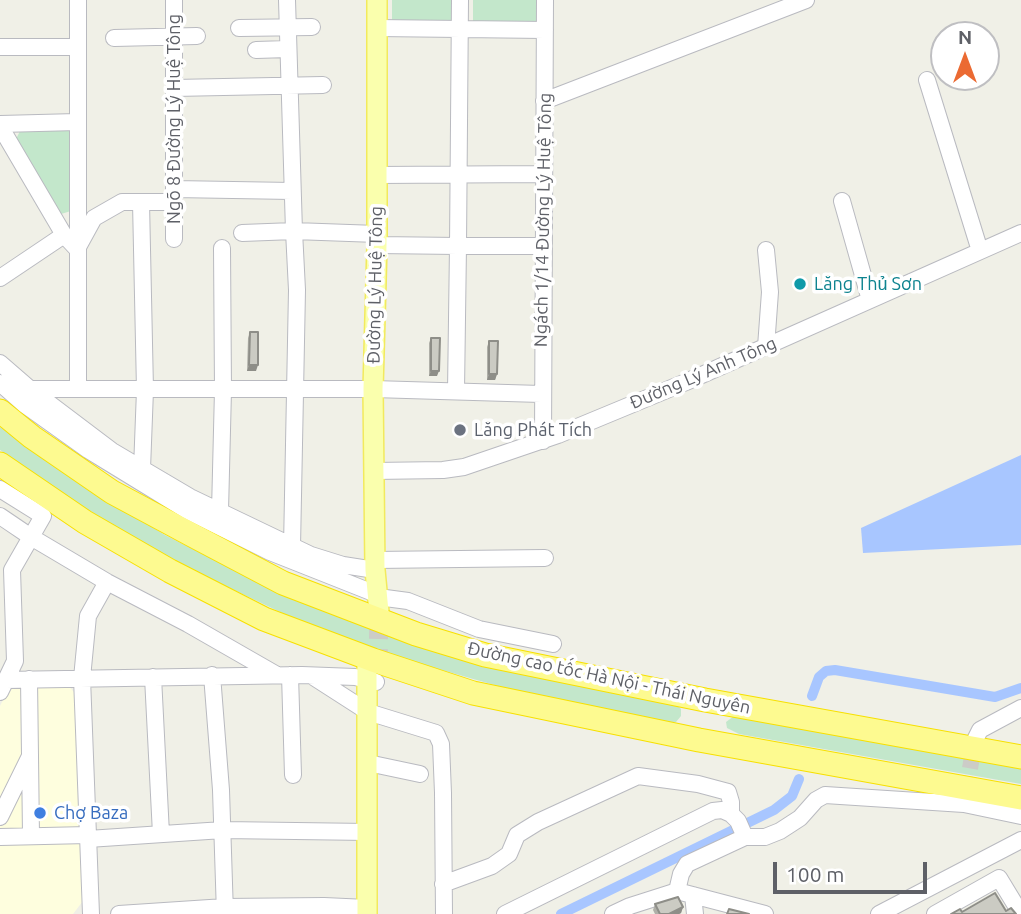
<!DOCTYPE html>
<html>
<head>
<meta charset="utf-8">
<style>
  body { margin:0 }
  #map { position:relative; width:1021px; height:914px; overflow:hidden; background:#f0f0e7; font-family:Ubuntu,sans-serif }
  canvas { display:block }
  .north { position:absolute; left:930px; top:21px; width:70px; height:70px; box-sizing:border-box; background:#fff; border:2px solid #bfbfc2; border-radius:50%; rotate:0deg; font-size:19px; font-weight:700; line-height:28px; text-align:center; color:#5e6067 }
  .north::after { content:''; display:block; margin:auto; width:24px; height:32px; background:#eb6a32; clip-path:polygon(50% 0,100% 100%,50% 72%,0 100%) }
  .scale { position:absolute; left:773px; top:862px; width:154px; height:32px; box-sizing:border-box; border:4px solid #5e6067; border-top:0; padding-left:9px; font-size:21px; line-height:24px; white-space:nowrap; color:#5e6067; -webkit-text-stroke:5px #fff; paint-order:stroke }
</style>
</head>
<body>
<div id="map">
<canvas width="1021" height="914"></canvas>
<div class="north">N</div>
<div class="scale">100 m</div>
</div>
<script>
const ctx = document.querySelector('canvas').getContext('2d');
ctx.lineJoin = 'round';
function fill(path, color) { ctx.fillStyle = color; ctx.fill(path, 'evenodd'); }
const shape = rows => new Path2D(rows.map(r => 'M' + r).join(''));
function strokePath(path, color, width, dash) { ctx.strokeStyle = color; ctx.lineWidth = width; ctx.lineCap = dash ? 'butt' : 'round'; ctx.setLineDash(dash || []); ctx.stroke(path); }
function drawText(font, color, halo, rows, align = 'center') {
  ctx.font = font + ' Ubuntu,sans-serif'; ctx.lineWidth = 7; ctx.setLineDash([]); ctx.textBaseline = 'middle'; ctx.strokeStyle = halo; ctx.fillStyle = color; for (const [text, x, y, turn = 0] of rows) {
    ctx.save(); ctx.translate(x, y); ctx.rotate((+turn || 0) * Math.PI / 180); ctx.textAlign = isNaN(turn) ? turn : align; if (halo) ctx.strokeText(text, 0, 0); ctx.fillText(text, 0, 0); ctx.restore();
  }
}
fill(shape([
  [68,685,77,696,83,901,73,914,0,914,0,706,5,696,13,688]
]), '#fefede');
fill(shape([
  [392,0,457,0,456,23,392,23],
  [473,0,538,0,537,25,473,25],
  [70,130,72,133,71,211,61,214,16,139,20,131],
  [0,427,91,490,165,535,276,591,678,706,681,709,681,716,676,722,670,722,519,692,410,661,301,622,175,562,85,508,0,450],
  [734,716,1021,767,1021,784,739,734,727,728,726,722]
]), '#c3e7cb');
fill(shape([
  [1021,455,1021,545,863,553,861,528]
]), '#a8c6ff');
strokePath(shape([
  [812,696,819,677,826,671,835,670,995,697,1021,688],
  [561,914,774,810,792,796,799,779]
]), '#a8c6ff', 10);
strokePath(shape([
  [966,792,975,739]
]), '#ccccc7', 16, [16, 8]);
strokePath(shape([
  [378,668,379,612]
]), '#ccccc7', 19, [19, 10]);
const minor = shape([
  [174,0,174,239],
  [287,0,294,231,377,234],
  [460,0,458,246,543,246],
  [239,28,312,27],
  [377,28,545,30],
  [114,38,197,36],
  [0,47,78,47],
  [256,50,288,49],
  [927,80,980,251],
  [174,88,323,85],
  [544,101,806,0],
  [0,124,77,122],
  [0,126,64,235],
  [377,175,543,174],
  [174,189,292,191],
  [842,201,870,300],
  [141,202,145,390,142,469],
  [242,233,294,231,297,290,292,547],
  [377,245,458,246,456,391],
  [0,278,64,235,77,249,94,218,122,202,174,202],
  [766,347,770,292,766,250],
  [0,363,30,389,112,451,190,497,311,555,343,565,375,570],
  [0,383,25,405,88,450,186,510,270,552,371,592],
  [30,389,373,389,541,394],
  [78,389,78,0],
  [543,441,545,0],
  [374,471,443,470,464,467,558,435,686,382,1021,233],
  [0,489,43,516,12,570,15,661,0,692],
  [220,511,223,390,222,248],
  [0,516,31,537,107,582,188,624,277,675],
  [375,560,545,558],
  [378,597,408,601,479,629,553,644],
  [212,675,221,790,225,914],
  [290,675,293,775],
  [312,676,368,712,436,733,441,744,443,793,444,914],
  [153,677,161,834],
  [29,679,30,756],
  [6,680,302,675,355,677,376,682],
  [976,738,980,730,1021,708],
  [368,763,420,774],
  [964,804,1021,816],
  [0,817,30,756,31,836],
  [0,837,88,835],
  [88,839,223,830,368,832],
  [443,884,492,866,509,854,517,835,538,822,638,776,698,784,728,792,731,802,731,814],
  [677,891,681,874,687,864,745,837],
  [693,895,695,914],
  [91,914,82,678,88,616,107,582],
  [119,914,225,907,324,906,367,908],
  [505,914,713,811,722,810,731,814,738,821,745,837,765,837,780,831,800,818,816,800,825,795,964,804,966,792],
  [613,914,630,906,677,891,765,914],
  [879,914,1021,840],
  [935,914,999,878,1021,914]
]);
const major = shape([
  [377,0,377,245,373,389,375,570,379,612],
  [367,664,367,914]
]);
const highway = shape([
  [0,411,32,437,112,492,192,535,283,583,416,634,485,655,705,700,1021,757],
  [0,464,85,522,170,571,264,619,373,660,473,693,699,740,1021,798]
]);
strokePath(minor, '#b9bac0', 18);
strokePath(major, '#f2ea5d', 22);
strokePath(highway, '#f7e000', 25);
strokePath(minor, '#fff', 16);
strokePath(major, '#faffad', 19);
strokePath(highway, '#fdfa90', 23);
fill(shape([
  [250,332,256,371,247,371,248,338],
  [431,338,437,376,429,376,429,343],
  [489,341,497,374,495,380,487,380,487,347],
  [655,904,683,907,681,913,679,914,655,914,653,910]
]), '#afafa8');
fill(shape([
  [249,365,258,365,256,371,247,371],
  [431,371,439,371,437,376,429,376],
  [489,374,497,374,495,380,487,380],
  [683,907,681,913,679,914,669,914]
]), '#8e8e88');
const building = shape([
  [250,332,258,332,258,365,249,365,250,332],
  [431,338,440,338,439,371,431,371,431,338],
  [489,341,498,341,497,374,489,374,489,341],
  [995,893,1006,911,1011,908,1016,914,951,914,960,909,962,912,995,893],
  [678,897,683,907,669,914,660,914,655,904,678,897],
  [729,909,749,914,727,914,729,909]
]);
fill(building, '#cbcbc3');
strokePath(building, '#8e8e88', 2);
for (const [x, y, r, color] of [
  [800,284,7,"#0f9aa8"],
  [460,430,7,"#6b7280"],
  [40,813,7,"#3f7fe0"]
]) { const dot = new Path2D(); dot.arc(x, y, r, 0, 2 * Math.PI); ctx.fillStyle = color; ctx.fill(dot); strokePath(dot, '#fff', 2.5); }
drawText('18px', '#5e6067', '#fff', [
  ["Ngõ 8 Đường Lý Huệ Tông",174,119,-90],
  ["Ngách 1/14 Đường Lý Huệ Tông",543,220,-89],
  ["Đường Lý Huệ Tông",375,285,-89],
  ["Đường Lý Anh Tông",703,373,-23],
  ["Đường cao tốc Hà Nội - Thái Nguyên",609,678,12]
]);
drawText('18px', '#0d838f', '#fff', [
  ["Lăng Thủ Sơn",814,284]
], 'left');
drawText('18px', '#5b616d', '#fff', [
  ["Lăng Phát Tích",474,430]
], 'left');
drawText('18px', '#366cbe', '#fff', [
  ["Chợ Baza",54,813]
], 'left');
</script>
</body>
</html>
